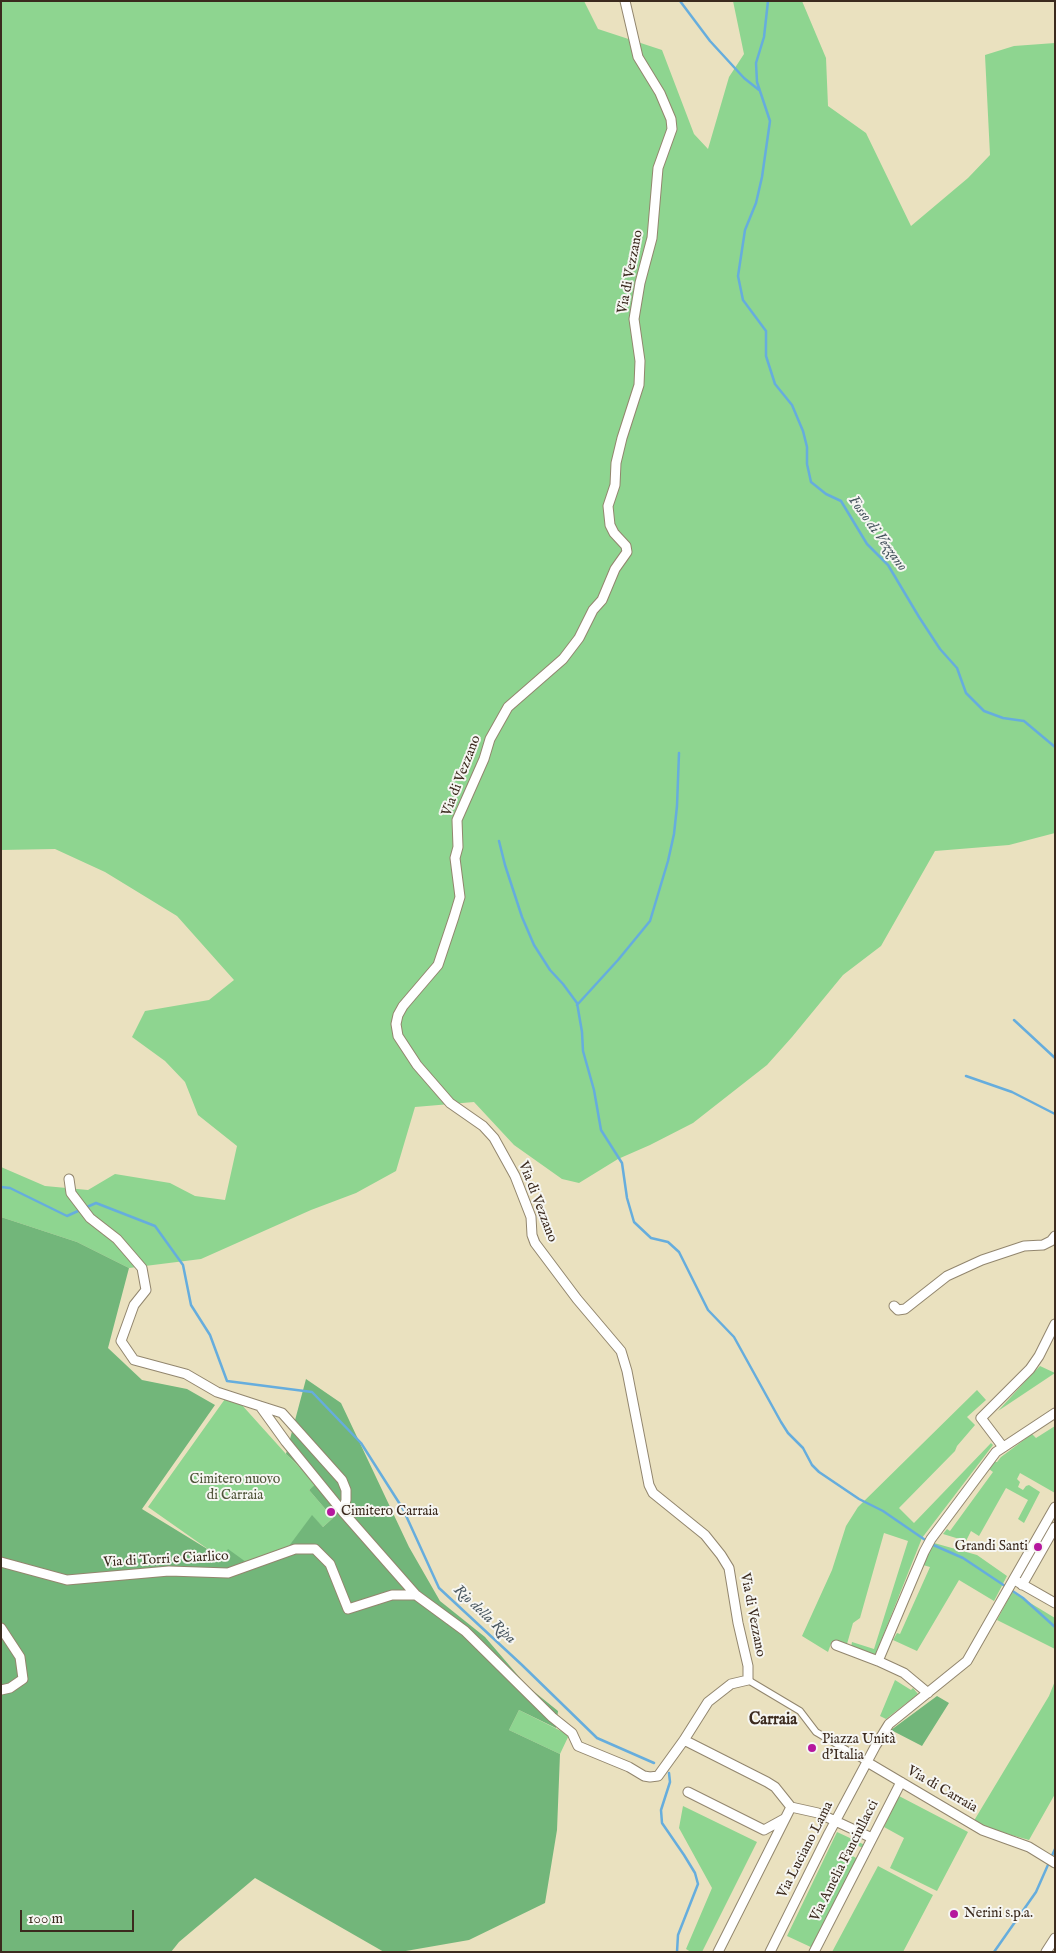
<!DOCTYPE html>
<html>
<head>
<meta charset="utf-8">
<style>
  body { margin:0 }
  #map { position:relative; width:1056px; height:1953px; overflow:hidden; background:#eae1bf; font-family:"IM FELL English",serif }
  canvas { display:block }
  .frame { position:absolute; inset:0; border:2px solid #3b2a1e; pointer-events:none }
  .scale { position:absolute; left:20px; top:1910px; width:114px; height:22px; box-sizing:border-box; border:2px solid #3b2a1e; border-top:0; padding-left:6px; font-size:15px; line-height:18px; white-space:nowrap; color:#3b2a1e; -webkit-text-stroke:4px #f6f6f2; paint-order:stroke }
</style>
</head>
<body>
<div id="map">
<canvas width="1056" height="1953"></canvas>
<div class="frame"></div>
<div class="scale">100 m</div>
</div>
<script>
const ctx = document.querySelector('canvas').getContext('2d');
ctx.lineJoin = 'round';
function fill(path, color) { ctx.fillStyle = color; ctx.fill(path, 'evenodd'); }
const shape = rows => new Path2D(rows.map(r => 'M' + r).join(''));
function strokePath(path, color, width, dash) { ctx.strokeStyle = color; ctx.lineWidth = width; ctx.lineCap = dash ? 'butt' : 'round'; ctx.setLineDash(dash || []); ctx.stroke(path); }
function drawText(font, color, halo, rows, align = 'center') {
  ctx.font = font + ' "IM FELL English",serif'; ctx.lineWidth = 4; ctx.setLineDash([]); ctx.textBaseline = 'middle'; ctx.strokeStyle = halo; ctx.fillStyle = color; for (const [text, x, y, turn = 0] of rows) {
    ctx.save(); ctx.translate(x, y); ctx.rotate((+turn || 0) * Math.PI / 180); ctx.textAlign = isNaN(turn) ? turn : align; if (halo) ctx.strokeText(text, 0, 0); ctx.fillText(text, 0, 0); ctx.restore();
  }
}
fill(shape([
  [1,1,584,1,598,29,662,50,694,134,708,149,729,77,744,54,733,1,802,1,826,58,828,106,866,133,911,226,968,178,990,155,985,55,1014,46,1055,43,1055,833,1009,845,935,851,881,946,843,975,792,1037,767,1065,693,1123,650,1145,618,1159,579,1183,562,1179,514,1145,474,1102,415,1107,396,1171,356,1193,311,1210,201,1259,129,1268,77,1242,1,1217,1,1167,45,1186,88,1190,115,1174,170,1183,195,1196,225,1200,237,1146,198,1115,185,1082,165,1061,132,1037,145,1011,209,1000,234,980,177,916,105,872,55,849,1,850],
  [1040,1366,1055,1373,998,1411,1032,1374],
  [977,1390,986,1400,967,1417,975,1425,957,1446,955,1451,899,1508,914,1523,991,1443,993,1445,922,1538,875,1656,851,1647,852,1642,874,1649,908,1541,884,1533,860,1618,853,1623,847,1644,832,1641,828,1652,802,1636,832,1570,846,1526,858,1507],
  [225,1399,241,1404,286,1454,317,1484,309,1490,333,1518,323,1527,312,1516,290,1546,246,1562,222,1559,148,1507],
  [1055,1426,1055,1493,1020,1473,1017,1479,1020,1482,1018,1487,1023,1490,1026,1486,1029,1485,1040,1492,1024,1523,1018,1519,1028,1500,1006,1488,979,1536,971,1531,966,1541,943,1534,947,1529,950,1531,993,1472,989,1469,995,1462,997,1462,1001,1457,1032,1434,1036,1438],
  [934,1543,977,1555,1007,1576,994,1601,959,1580,917,1651,893,1640,897,1633,900,1634,930,1567,923,1565],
  [1012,1592,1055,1618,1055,1649,997,1620],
  [895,1680,911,1690,913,1688,918,1694,886,1719,880,1716],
  [1055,1681,1055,1794,1029,1840,972,1824,1049,1696],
  [519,1710,569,1735,560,1754,509,1730],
  [899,1796,968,1832,937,1891,890,1868,904,1838,884,1827],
  [683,1806,757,1842,702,1952,691,1952,686,1949,712,1888,679,1828],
  [837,1832,865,1845,863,1848,850,1842,845,1852,858,1859,815,1949,787,1936],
  [878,1866,933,1895,903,1952,832,1952]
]), '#8ed590');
fill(shape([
  [1,1217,77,1242,129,1268,108,1348,142,1380,187,1389,215,1405,142,1509,222,1558,228,1549,246,1562,289,1546,312,1515,323,1527,333,1518,309,1490,317,1483,286,1454,306,1379,341,1403,409,1547,440,1601,485,1637,527,1686,558,1711,556,1728,519,1710,509,1730,560,1754,557,1830,545,1903,469,1940,400,1952,384,1952,255,1878,179,1942,171,1952,1,1952],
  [937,1696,949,1703,922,1746,891,1730]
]), '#72b67a');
strokePath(shape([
  [680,1,710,41,744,78,759,90],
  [768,1,764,37,756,63,757,82,770,121,762,177,756,203,745,230,738,276,743,300,766,331,766,356,775,384,792,405,803,431,807,447,807,464,811,482,826,494,841,501,867,544,888,565,919,617,940,649,957,668,966,693,984,711,1003,718,1024,721,1055,747],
  [499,841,505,865,522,917,534,945,550,970,563,984,577,1003,582,1032,583,1051,594,1090,601,1130,622,1163,627,1198,634,1222,651,1238,668,1242,679,1252,708,1310,734,1337,781,1422,788,1433,803,1448,812,1465,819,1472,859,1499,883,1511,931,1544,963,1558,1023,1598,1055,1627],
  [577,1005,618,960,650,921,668,861,674,834,677,806,679,753],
  [1014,1020,1055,1058],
  [966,1076,1012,1092,1055,1114],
  [1,1187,10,1188,67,1216,78,1211],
  [87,1207,96,1203,155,1226,183,1265,191,1305,210,1335,227,1381,312,1392,361,1443,403,1509,439,1588,522,1665,597,1738,654,1763],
  [669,1773,670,1782,661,1810,662,1823,684,1855,695,1873,698,1884,678,1935,677,1952],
  [994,1952,1036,1892,1055,1849]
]), '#66addd', 2.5);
const pedestrian = shape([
  [748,1680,800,1711,816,1732,867,1762]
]);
const minor = shape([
  [69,1179,71,1193,90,1218,117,1239,142,1268,146,1290,134,1305,121,1341,134,1360,186,1374,217,1392,260,1406,286,1442,343,1512,416,1595,465,1631,552,1717,572,1733,578,1746,629,1767,644,1776,650,1777,658,1776,684,1740,708,1702,731,1684,748,1680,748,1666,738,1623,729,1568,721,1555,705,1535,653,1493,649,1485,627,1371,621,1351,577,1299,535,1243,532,1235,531,1217,515,1176,494,1138,483,1126,450,1103,417,1065,398,1036,396,1024,398,1015,403,1006,438,965,454,917,460,897,455,858,458,847,457,820,484,759,490,739,508,707,563,659,579,638,593,610,602,600,615,569,627,552,626,546,614,533,610,525,608,506,615,485,616,463,622,438,639,385,640,361,634,319,640,283,652,238,658,168,672,129,671,119,660,93,638,57,625,1],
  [894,1306,898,1310,905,1309,947,1276,982,1260,1024,1246,1043,1245,1051,1241,1055,1236],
  [260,1406,282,1413,342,1480,346,1490,346,1500,343,1512],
  [1003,1447,981,1418,1030,1369,1039,1356,1055,1324],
  [1,1562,67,1580,169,1571,228,1573,295,1549,315,1549,330,1564,348,1609,392,1595,416,1595],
  [1018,1582,1055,1603],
  [1022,1585,1055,1527],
  [1,1628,20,1657,23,1679,10,1688,1,1690],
  [836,1645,878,1661],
  [928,1693,904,1673,878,1661,924,1552,931,1539,996,1452,1055,1413],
  [684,1740,767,1782,775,1787,791,1807,818,1813,872,1838],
  [867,1762,982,1830,1029,1847,1055,1863],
  [688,1792,764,1830,784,1819],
  [718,1952,791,1807],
  [770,1952,829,1833,876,1745,889,1724,967,1661,1055,1507],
  [814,1952,901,1782],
  [1046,1952,1055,1938]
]);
strokePath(pedestrian, '#92866e', 8);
strokePath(minor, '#92866e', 11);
strokePath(pedestrian, '#fff', 6);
strokePath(minor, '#fff', 9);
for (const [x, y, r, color] of [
  [331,1512,5,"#b5179e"],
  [1038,1547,5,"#b5179e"],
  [812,1748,5,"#b5179e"],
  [954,1914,5,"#b5179e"]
]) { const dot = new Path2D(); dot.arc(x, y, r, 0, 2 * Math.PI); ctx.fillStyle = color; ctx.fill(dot); strokePath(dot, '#f6f6f2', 2); }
drawText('14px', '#3b2a1e', '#f6f6f2', [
  ["Via di Vezzano",631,272,-79],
  ["Via di Vezzano",462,776,-69],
  ["Via di Vezzano",537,1202,69],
  ["Via di Torri e Ciarlico",166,1560,-3],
  ["Via di Vezzano",752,1615,79],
  ["Via di Carraia",942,1790,30],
  ["Via Luciano Lama",806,1850,-63],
  ["Via Amelia Fanciullacci",845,1861,-63]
]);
drawText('14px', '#50553a', '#f6f6f2', [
  ["Cimitero nuovo",235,1480],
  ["di Carraia",235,1496]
]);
drawText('14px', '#3b2a1e', '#f6f6f2', [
  ["Cimitero Carraia",341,1512],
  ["Grandi Santi",1028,1547,"right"],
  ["Piazza Unità",822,1740],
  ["d'Italia",822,1756],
  ["Nerini s.p.a.",964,1914]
], 'left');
drawText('italic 15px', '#4a5861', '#f6f6f2', [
  ["Fosso di Vezzano",877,534,54],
  ["Rio della Ripa",484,1615,43]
]);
drawText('bold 16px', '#3b2a1e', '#f6f6f2', [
  ["Carraia",773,1721]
]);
</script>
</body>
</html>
